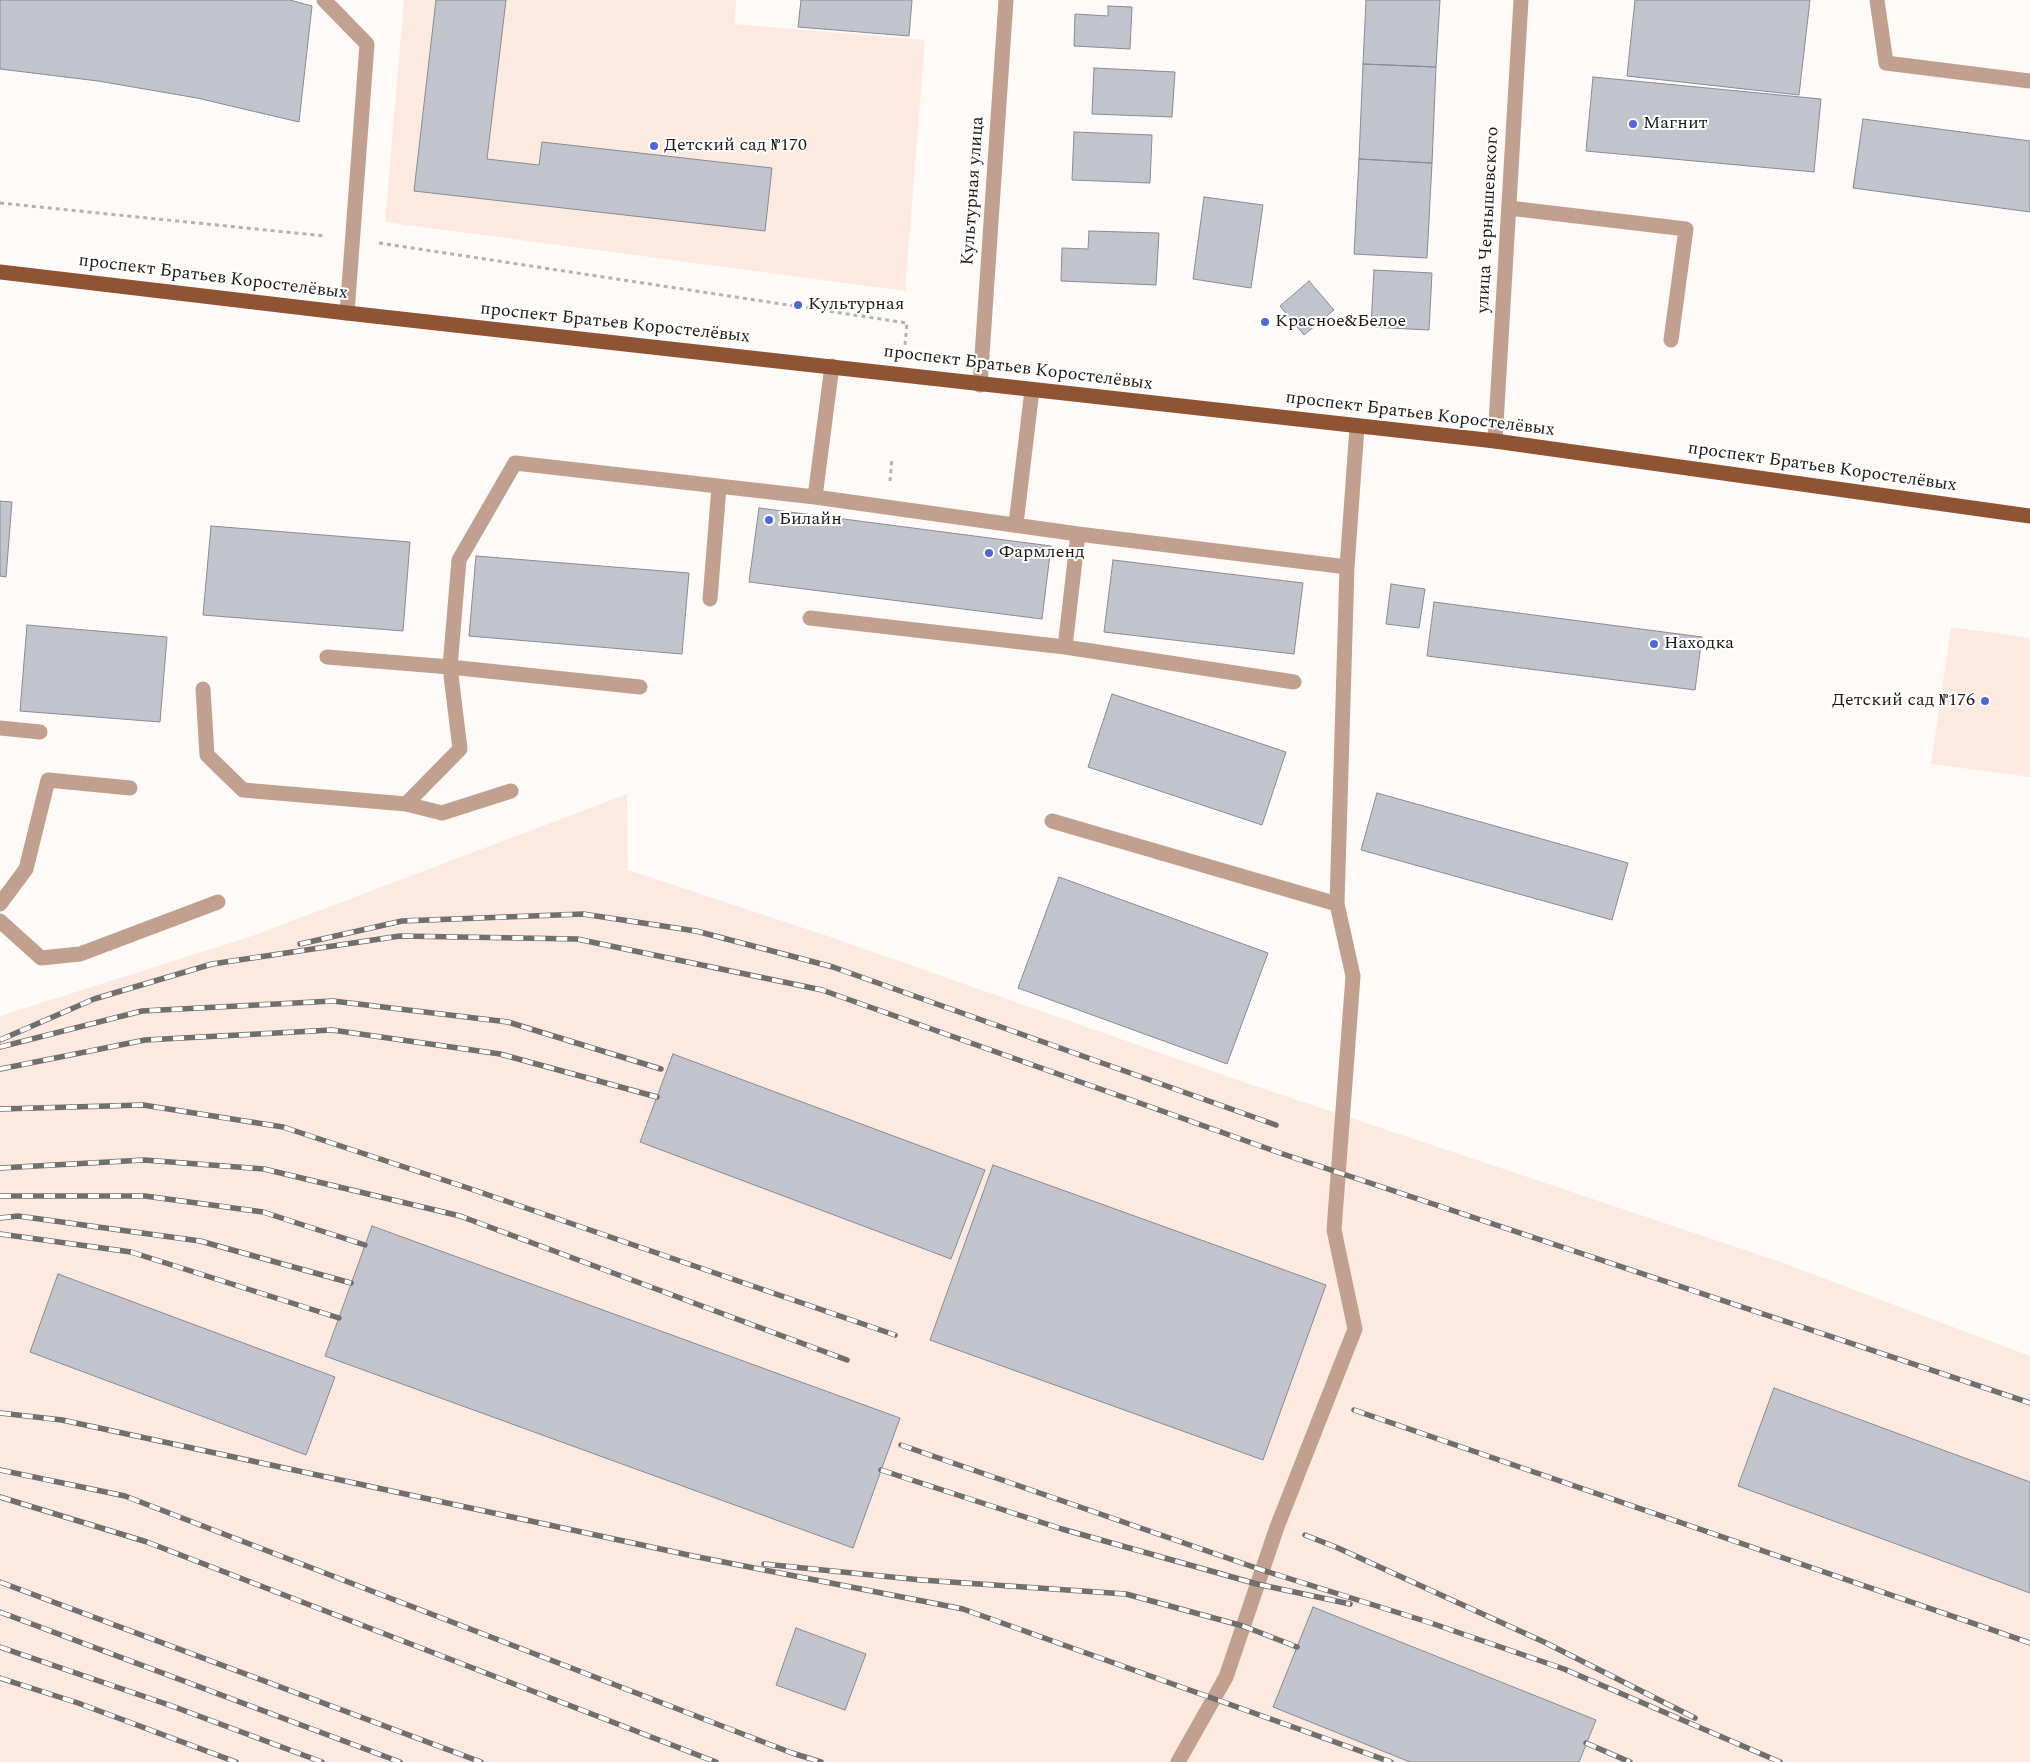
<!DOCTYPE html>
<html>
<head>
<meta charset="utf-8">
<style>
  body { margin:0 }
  canvas { display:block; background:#fefaf8 }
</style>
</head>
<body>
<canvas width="2030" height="1762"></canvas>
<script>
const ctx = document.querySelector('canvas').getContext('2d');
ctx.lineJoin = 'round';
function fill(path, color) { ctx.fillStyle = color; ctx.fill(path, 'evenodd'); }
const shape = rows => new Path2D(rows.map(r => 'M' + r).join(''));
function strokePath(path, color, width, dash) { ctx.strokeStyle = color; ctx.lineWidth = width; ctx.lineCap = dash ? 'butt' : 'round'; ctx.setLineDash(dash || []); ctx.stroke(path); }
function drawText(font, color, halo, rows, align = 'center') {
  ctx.font = font + ' Spectral,serif'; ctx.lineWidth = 4; ctx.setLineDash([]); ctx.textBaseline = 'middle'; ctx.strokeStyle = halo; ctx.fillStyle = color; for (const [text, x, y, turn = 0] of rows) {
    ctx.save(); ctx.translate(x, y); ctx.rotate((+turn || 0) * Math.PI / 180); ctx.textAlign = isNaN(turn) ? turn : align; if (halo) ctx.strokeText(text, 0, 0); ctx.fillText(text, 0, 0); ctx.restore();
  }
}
fill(shape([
  [404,0,736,0,735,24,925,40,905,291,385,222],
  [1951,627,2030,638,2030,777,1931,764],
  [627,794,628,870,825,935,1229,1077,1778,1261,2030,1356,2030,1762,0,1762,0,1016,252,936]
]), '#fceae1');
const building = shape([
  [0,0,290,0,312,6,299,122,197,98,98,81,0,69,0,0],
  [436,0,506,0,487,159,539,165,542,142,772,168,765,231,414,191,436,0],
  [801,0,912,0,909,36,798,27,801,0],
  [1366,0,1440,0,1436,67,1363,64,1366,0],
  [1635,0,1810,0,1799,95,1627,76,1635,0],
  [1108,6,1132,7,1130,49,1074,46,1075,14,1108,16,1108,6],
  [1363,64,1436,67,1432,163,1359,159,1363,64],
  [1094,68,1175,72,1172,117,1092,114,1094,68],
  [1593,77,1821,99,1814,172,1586,151,1593,77],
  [1863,119,2030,141,2030,212,1853,188,1863,119],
  [1074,132,1152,135,1150,183,1072,180,1074,132],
  [1359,159,1432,163,1427,258,1354,254,1359,159],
  [1204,197,1263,205,1251,288,1193,279,1204,197],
  [1089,231,1159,233,1156,285,1061,281,1062,248,1088,249,1089,231],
  [1374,270,1432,273,1429,330,1371,327,1374,270],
  [1309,281,1334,310,1304,335,1280,306,1309,281],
  [0,501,12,502,6,577,0,576,0,501],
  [759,508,1051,546,1042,619,749,582,759,508],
  [211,526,410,542,403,631,203,615,211,526],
  [476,556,689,573,682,654,469,636,476,556],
  [1113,560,1303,583,1294,654,1104,632,1113,560],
  [1391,584,1425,589,1419,628,1386,624,1391,584],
  [1434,602,1702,637,1695,690,1427,656,1434,602],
  [27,625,167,637,160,722,20,711,27,625],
  [1112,694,1286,752,1262,825,1088,767,1112,694],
  [1377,793,1628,863,1612,920,1361,850,1377,793],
  [1059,877,1268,953,1227,1064,1018,988,1059,877],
  [673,1054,985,1170,951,1259,640,1142,673,1054],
  [993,1165,1326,1285,1263,1460,930,1340,993,1165],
  [372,1226,900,1418,853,1548,325,1356,372,1226],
  [58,1274,335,1377,306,1455,30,1352,58,1274],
  [1774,1388,2030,1482,2030,1593,1738,1486,1774,1388],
  [1313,1607,1596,1720,1579,1762,1410,1762,1273,1707,1313,1607],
  [796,1628,866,1654,845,1710,776,1685,796,1628]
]);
fill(building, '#c1c4cc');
strokePath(building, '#888b93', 1);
strokePath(shape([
  [0,203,325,236],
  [379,243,907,323,905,345],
  [890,481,892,459]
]), '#b5b2b0', 3, [4, 4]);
strokePath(shape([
  [324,0,367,44,347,313],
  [1877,0,1886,63,2030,81],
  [1509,208,1686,229,1671,340],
  [815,497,832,366],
  [1016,524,1032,390],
  [710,599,719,487],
  [810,618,1065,647],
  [327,657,450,667,640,687],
  [1294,682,1065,647,1078,534,1347,567],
  [203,689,207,755,243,790,406,804,460,749,450,667,459,560,515,463,815,497,1078,534],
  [0,728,40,732],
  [406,804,442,813,511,791],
  [1052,821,1337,904],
  [0,904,26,869,48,780,130,788],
  [0,921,41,958,80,954,218,902],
  [1178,1762,1226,1677,1277,1527,1355,1329,1334,1230,1353,976,1337,904,1347,567,1357,427]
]), '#c2a08f', 15);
strokePath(shape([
  [980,385,1006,0],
  [1495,441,1521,0]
]), '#c2a08f', 15);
strokePath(shape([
  [0,272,347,313,1495,441,2030,516]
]), '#8e5434', 15);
const rail = shape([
  [300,944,402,921,583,914,696,931,833,967,1276,1125],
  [0,1040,94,999,212,964,400,936,577,939,822,990,1280,1153,2030,1403],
  [0,1047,142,1011,333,1001,508,1022,661,1069],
  [0,1069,145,1040,332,1030,500,1054,657,1097],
  [0,1109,143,1105,283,1127,468,1188,895,1335],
  [0,1168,144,1160,264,1169,460,1216,847,1360],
  [0,1196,145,1196,263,1212,365,1245],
  [0,1218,18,1216,200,1241,351,1283],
  [0,1234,131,1252,339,1318],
  [1354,1410,2030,1643],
  [0,1413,62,1420,693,1556,963,1609,1391,1762],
  [901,1445,1262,1570,1431,1623,1564,1669,1780,1762],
  [0,1470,125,1496,792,1753,821,1762],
  [881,1470,1062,1529,1257,1584,1350,1604],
  [0,1497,147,1542,716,1762],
  [1305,1535,1338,1548,1544,1642,1695,1718],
  [764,1564,921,1580,1126,1594,1243,1626,1297,1647],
  [0,1582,481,1762],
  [0,1612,400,1762],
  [0,1647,172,1706,322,1762],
  [0,1678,78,1703,236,1762],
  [1586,1743,1630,1762]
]);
strokePath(rail, '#726e6c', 5.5);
strokePath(rail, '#fff', 4, [11]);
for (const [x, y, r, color] of [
  [1633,124,5,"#5266dc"],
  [654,146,5,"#5266dc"],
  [798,305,5,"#5266dc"],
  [1265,322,5,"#5266dc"],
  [769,520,5,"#5266dc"],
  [989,553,5,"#5266dc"],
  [1654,644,5,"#5266dc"],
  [1985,701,5,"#5266dc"]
]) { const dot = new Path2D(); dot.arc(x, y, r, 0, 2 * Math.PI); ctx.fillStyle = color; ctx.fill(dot); strokePath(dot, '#fff', 2); }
drawText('18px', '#1d1a18', '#fff', [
  ["Магнит",1643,124],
  ["Детский сад №170",664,146],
  ["Культурная",808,305],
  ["Красное&Белое",1275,322],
  ["Билайн",779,520],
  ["Фармленд",999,553],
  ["Находка",1664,644],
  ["Детский сад №176",1975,701,"right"]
], 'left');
drawText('18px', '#1d1a18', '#fff', [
  ["Культурная улица",974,191,-86],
  ["улица Чернышевского",1489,220,-87],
  ["проспект Братьев Коростелёвых",213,278,7],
  ["проспект Братьев Коростелёвых",615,324,6],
  ["проспект Братьев Коростелёвых",1018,369,7],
  ["проспект Братьев Коростелёвых",1420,415,7],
  ["проспект Братьев Коростелёвых",1822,468,8]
]);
</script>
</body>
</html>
